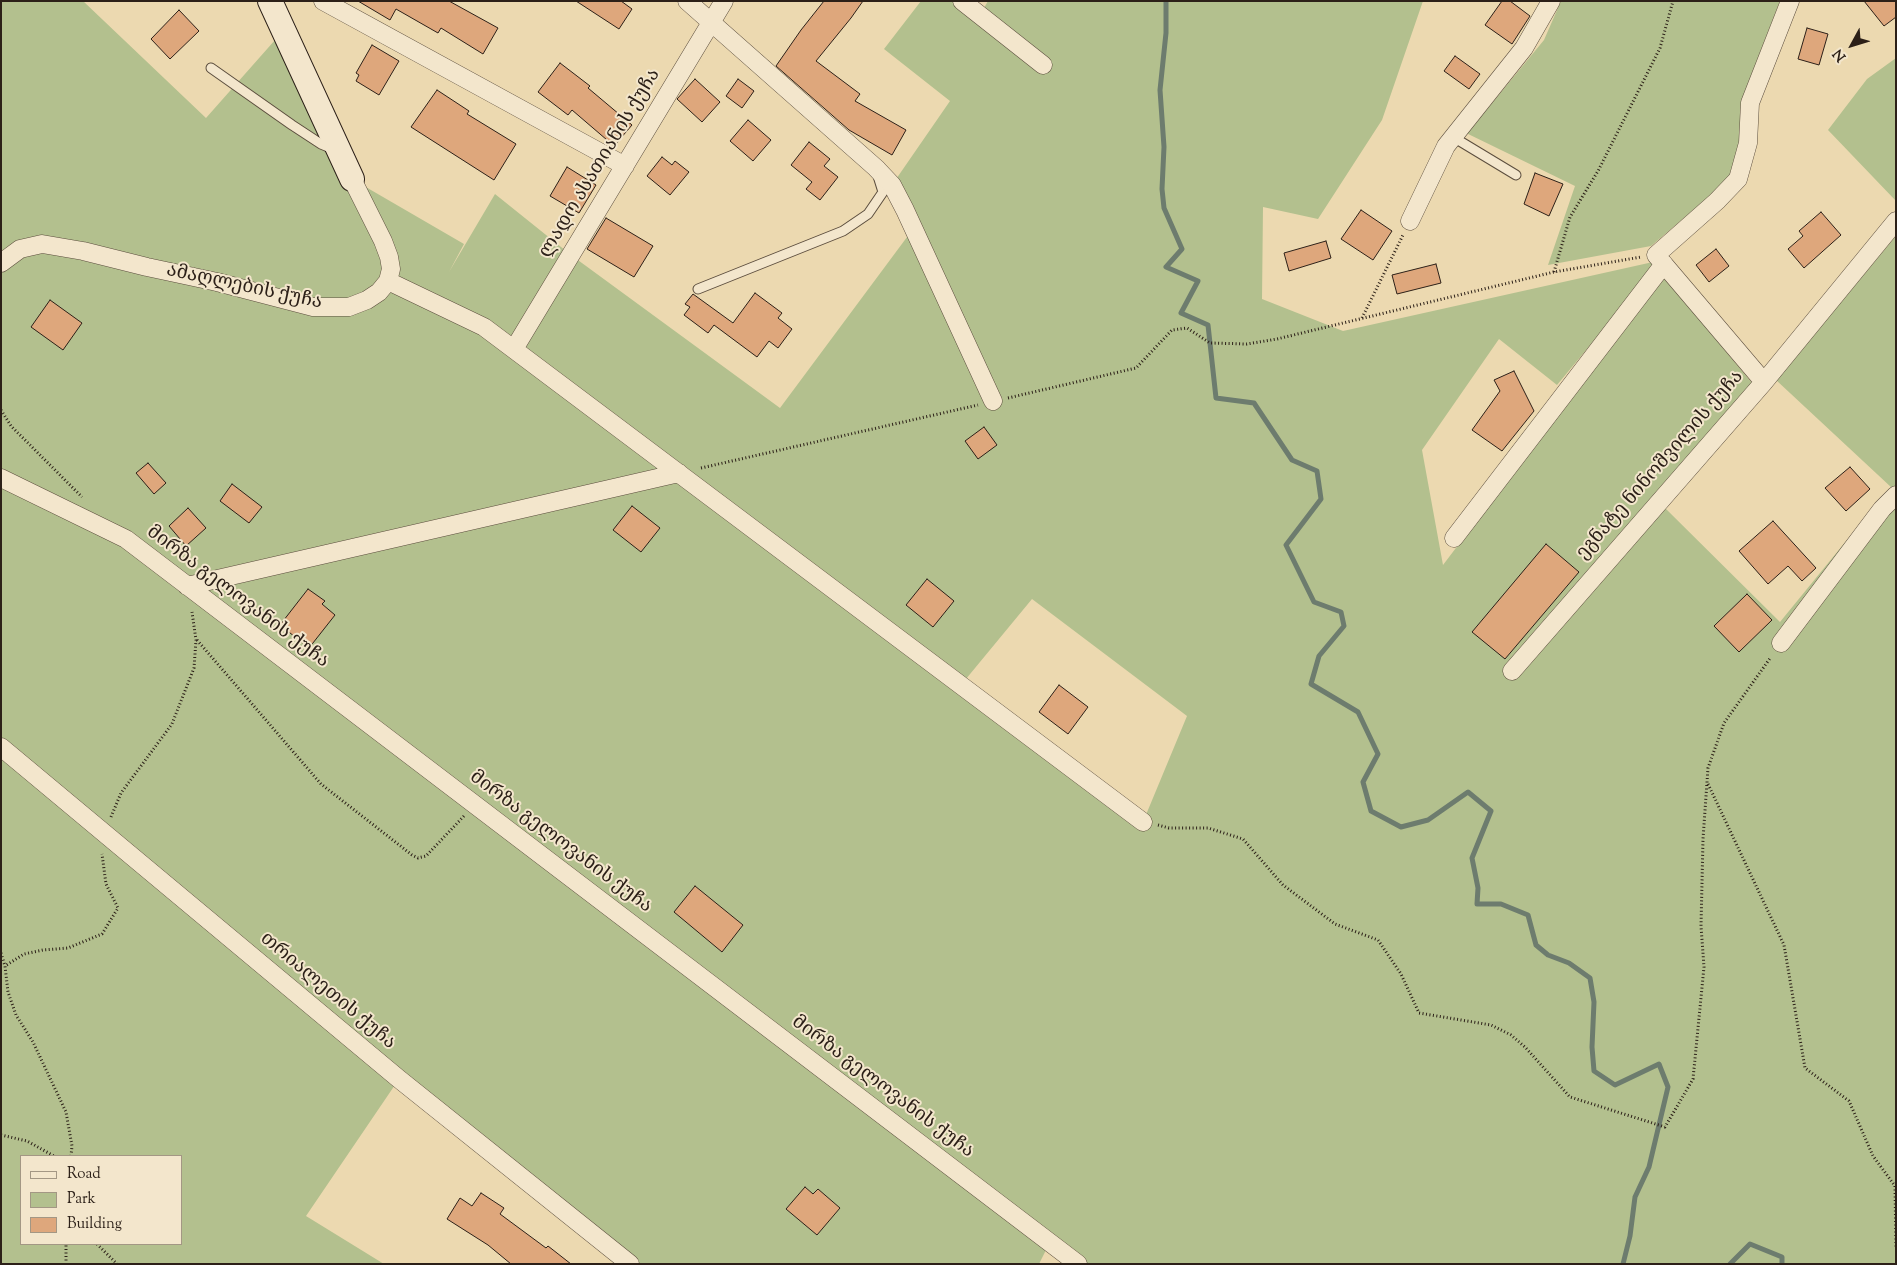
<!DOCTYPE html>
<html>
<head>
<meta charset="utf-8">
<style>
  body { margin:0 }
  #map { position:relative; width:1897px; height:1265px; overflow:hidden; background:#ecd9b0; font-family:"Sorts Mill Goudy",serif }
  canvas { display:block }
  .frame { position:absolute; inset:0; border:2px solid #2c2018; pointer-events:none }
  .legend { position:absolute; left:20px; top:1155px; width:162px; height:90px; box-sizing:border-box; background:#f3e6cc; border:1px solid #a39784; margin:0; padding:6px 9px; list-style:none; font-size:15px; color:#2c2018 }
  .legend li { display:flex; align-items:center; gap:10px; height:25px }
  .legend b { width:25px; border:1px solid #a39784 }
  .north { position:absolute; left:1827px; top:20px; width:50px; height:50px; -webkit-text-stroke:4px #f3e6cc; paint-order:stroke; rotate:231deg; font-size:14px; font-weight:700; line-height:20px; text-align:center; color:#2c2018 }
  .north::after { content:''; display:block; margin:auto; width:18px; height:22px; background:#2c2018; clip-path:polygon(50% 0,100% 100%,50% 72%,0 100%) }
</style>
</head>
<body>
<div id="map">
<canvas width="1897" height="1265"></canvas>
<div class="frame"></div>
<ul class="legend">
<li><b style="height:6px;background:#f3e6cc"></b>Road</li>
<li><b style="height:14px;background:#b3c08e"></b>Park</li>
<li><b style="height:14px;background:#dea77c"></b>Building</li>
</ul>
<div class="north">N</div>
</div>
<script>
const ctx = document.querySelector('canvas').getContext('2d');
ctx.lineJoin = 'round';
function fill(path, color) { ctx.fillStyle = color; ctx.fill(path, 'evenodd'); }
const shape = rows => new Path2D(rows.map(r => 'M' + r).join(''));
function strokePath(path, color, width, dash) { ctx.strokeStyle = color; ctx.lineWidth = width; ctx.lineCap = dash ? 'butt' : 'round'; ctx.setLineDash(dash || []); ctx.stroke(path); }
function drawText(font, color, halo, rows, align = 'center') {
  ctx.font = font + ' "Sorts Mill Goudy","Noto Serif Georgian",serif'; ctx.lineWidth = 4; ctx.setLineDash([]); ctx.textBaseline = 'middle'; ctx.strokeStyle = halo; ctx.fillStyle = color; for (const [text, x, y, turn = 0] of rows) {
    ctx.save(); ctx.translate(x, y); ctx.rotate((+turn || 0) * Math.PI / 180); ctx.textAlign = isNaN(turn) ? turn : align; if (halo) ctx.strokeText(text, 0, 0); ctx.fillText(text, 0, 0); ctx.restore();
  }
}
fill(shape([
  [1,1,83,1,206,118,283,31,352,179,464,244,449,272,495,194,571,255,780,408,913,229,892,185,950,101,884,49,921,1,962,1,980,15,988,1,1423,1,1382,120,1318,219,1263,207,1262,299,1343,331,1653,262,1656,266,1557,385,1499,339,1422,450,1443,565,1663,275,1752,383,1665,508,1780,622,1873,508,1892,488,1776,380,1896,236,1896,1264,1078,1264,1050,1242,1039,1264,630,1264,399,1079,306,1216,384,1264,1,1264],
  [1032,599,1187,716,1143,822,961,685],
  [21,1156,181,1156,181,1244,21,1244],
  [1561,1,1780,1,1741,102,1740,146,1731,178,1651,246,1548,265,1575,186,1464,132,1488,108,1544,40],
  [1896,58,1896,201,1828,130,1867,79]
]), '#b3c08e');
strokePath(shape([
  [1166,1,1166,33,1160,90,1164,147,1162,189,1164,208,1182,249,1166,267,1198,281,1181,313,1208,325,1216,398,1254,403,1292,460,1317,471,1321,499,1286,545,1314,602,1341,612,1344,626,1319,656,1311,684,1358,712,1378,754,1363,782,1371,811,1401,827,1428,820,1468,792,1491,811,1472,858,1478,888,1477,904,1501,904,1528,915,1536,945,1548,955,1569,963,1590,978,1594,1002,1592,1047,1594,1071,1615,1085,1659,1064,1668,1087,1649,1167,1635,1197,1630,1236,1623,1264],
  [1730,1264,1750,1244,1782,1257,1782,1264]
]), '#6d7c6e', 5);
const building = shape([
  [358,1,449,1,498,28,483,54,441,28,438,33,396,9,390,20,358,1],
  [576,1,621,1,632,9,619,29,576,1],
  [824,1,863,1,851,18,816,61,860,94,855,101,906,130,892,155,849,130,776,66,801,30,824,1],
  [1502,1,1510,1,1530,16,1512,44,1485,25,1502,1],
  [1864,1,1896,1,1896,17,1884,26,1864,1],
  [179,10,199,31,170,59,151,39,179,10],
  [1807,28,1828,34,1819,65,1798,59,1807,28],
  [372,45,399,61,379,95,356,81,359,75,356,73,372,45],
  [1455,56,1480,74,1469,89,1444,71,1455,56],
  [560,63,590,86,588,88,632,125,614,146,572,110,568,115,538,92,560,63],
  [695,79,720,102,702,122,677,99,695,79],
  [738,79,754,91,742,108,726,96,738,79],
  [437,90,469,111,467,114,516,144,494,180,411,127,437,90],
  [748,120,771,140,753,161,730,141,748,120],
  [809,142,830,159,824,166,838,177,820,200,806,189,812,182,791,165,809,142],
  [662,157,672,165,675,161,689,172,670,195,647,176,662,157],
  [567,167,596,185,579,213,550,196,567,167],
  [1535,173,1563,184,1549,216,1524,204,1535,173],
  [1361,210,1392,231,1373,260,1341,239,1361,210],
  [1821,212,1841,235,1804,268,1788,249,1803,236,1799,231,1821,212],
  [606,218,653,246,634,277,587,249,606,218],
  [1326,241,1331,258,1289,271,1284,253,1326,241],
  [1716,249,1729,266,1709,282,1696,265,1716,249],
  [1436,264,1441,283,1397,294,1392,275,1436,264],
  [755,293,782,313,778,318,792,329,778,348,769,341,757,357,714,325,708,333,684,315,690,307,685,304,693,294,733,323,755,293],
  [50,300,82,323,63,350,31,327,50,300],
  [1514,371,1534,411,1502,451,1472,430,1500,391,1494,380,1514,371],
  [984,427,997,445,978,459,965,441,984,427],
  [148,463,166,483,154,494,136,473,148,463],
  [1850,467,1870,489,1846,511,1825,488,1850,467],
  [232,484,262,507,249,523,220,501,232,484],
  [632,506,660,528,641,552,613,530,632,506],
  [188,508,206,528,186,546,169,526,188,508],
  [1773,521,1816,568,1802,581,1788,566,1768,584,1739,551,1773,521],
  [1546,544,1579,572,1505,659,1472,632,1546,544],
  [927,579,954,601,933,627,906,605,927,579],
  [308,589,325,601,322,604,335,615,309,648,280,625,308,589],
  [1747,594,1772,620,1739,652,1714,626,1747,594],
  [1059,685,1088,707,1068,734,1039,712,1059,685],
  [695,886,743,925,722,952,674,912,695,886],
  [805,1187,813,1194,818,1189,840,1208,817,1235,786,1209,805,1187],
  [481,1193,504,1208,500,1214,546,1248,548,1246,571,1264,511,1264,488,1245,447,1219,460,1198,472,1206,481,1193]
]);
fill(building, '#dea77c');
strokePath(building, '#2c2018', 1);
const lane = shape([
  [211,68,292,125,321,144,333,149],
  [1453,137,1516,175],
  [698,289,843,231,868,214,883,192,878,176]
]);
const street = shape([
  [323,1,625,166],
  [687,1,876,168,892,185,905,210,993,401],
  [962,1,1043,65],
  [1410,221,1446,146,1524,48,1551,1],
  [1,263,20,249,42,244,83,251,147,267,217,282,313,307,349,307,367,300,379,292,388,281,391,269,389,257,383,241,352,179],
  [388,281,484,327,1143,822],
  [514,349,724,1],
  [1764,382,1896,221],
  [1,478,126,539,1078,1264],
  [1454,538,1664,264],
  [187,586,679,473],
  [1781,643,1882,509,1896,495],
  [1512,671,1764,382,1656,255,1717,201,1738,179,1748,143,1750,103,1790,1],
  [1,747,399,1079,630,1264]
]);
const secondary = shape([
  [270,1,352,179]
]);
strokePath(lane, '#5c4e3e', 11);
strokePath(street, '#5c4e3e', 19);
strokePath(secondary, '#2c2018', 26);
strokePath(shape([
  [1554,272,1570,217,1598,171,1660,48,1673,1],
  [1362,318,1403,235],
  [1008,398,1136,368,1172,330,1187,328,1210,343,1247,344,1277,339,1554,272,1641,257],
  [1,410,11,426,82,497],
  [701,468,978,405],
  [197,640,321,784,412,855,418,858,426,856,464,816],
  [1708,784,1784,945,1805,1068,1849,1101,1873,1156,1895,1186,1896,1248],
  [111,817,121,793,172,724,194,668,196,640,192,612],
  [1158,825,1169,828,1208,828,1243,839,1283,885,1335,924,1378,940,1401,974,1419,1013,1491,1025,1511,1035,1525,1047,1570,1097,1665,1127,1693,1079,1704,967,1701,926,1703,839,1708,768,1724,723,1771,657],
  [1,953,5,966],
  [1,1135,27,1141,54,1156],
  [71,1156,72,1146,66,1112,33,1042,16,1015,8,992,5,966,24,954,43,950,68,948,102,934,118,908,106,884,102,854],
  [97,1244,117,1264],
  [66,1264,66,1244]
]), '#2c2018', 3, [1, 2.5]);
strokePath(lane, '#f3e6cc', 9);
strokePath(street, '#f3e6cc', 18);
strokePath(secondary, '#f3e6cc', 24);
drawText('19px', '#2c2018', '#f3e6cc', [
  ["ლადო ასათიანის ქუჩა",601,164,-59],
  ["ამაღლების ქუჩა",244,288,12],
  ["ეგნატე ნინოშვილის ქუჩა",1661,466,-49],
  ["მირზა გელოვანის ქუჩა",237,598,37],
  ["მირზა გელოვანის ქუჩა",560,843,37],
  ["თრიალეთის ქუჩა",327,992,40],
  ["მირზა გელოვანის ქუჩა",882,1088,37]
]);
</script>
</body>
</html>
